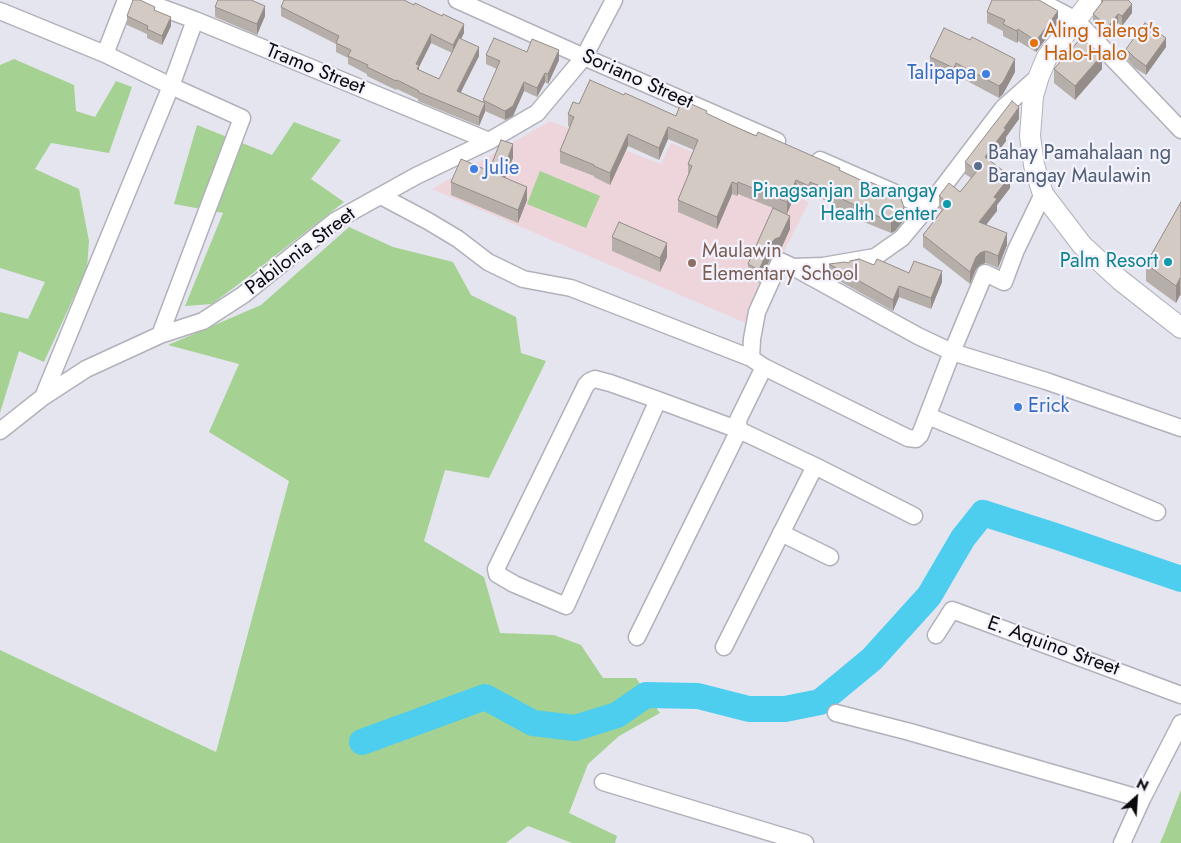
<!DOCTYPE html>
<html>
<head>
<meta charset="utf-8">
<style>
  body { margin:0 }
  #map { position:relative; width:1181px; height:843px; overflow:hidden; background:#e5e5ef; font-family:Jost,sans-serif }
  canvas { display:block }
  .north { position:absolute; left:1111px; top:773px; width:50px; height:50px; -webkit-text-stroke:4px #f3f2fd; paint-order:stroke; rotate:26deg; font-size:14px; font-weight:700; line-height:20px; text-align:center; color:#0b0b0e }
  .north::after { content:''; display:block; margin:auto; width:18px; height:22px; background:#0b0b0e; clip-path:polygon(50% 0,100% 100%,50% 72%,0 100%) }
</style>
</head>
<body>
<div id="map">
<canvas width="1181" height="843"></canvas>
<div class="north">N</div>
</div>
<script>
const ctx = document.querySelector('canvas').getContext('2d');
ctx.lineJoin = 'round';
function fill(path, color) { ctx.fillStyle = color; ctx.fill(path, 'evenodd'); }
const shape = rows => new Path2D(rows.map(r => 'M' + r).join(''));
function strokePath(path, color, width, dash) { ctx.strokeStyle = color; ctx.lineWidth = width; ctx.lineCap = dash ? 'butt' : 'round'; ctx.setLineDash(dash || []); ctx.stroke(path); }
function drawText(font, color, halo, rows, align = 'center') {
  ctx.font = font + ' Jost,sans-serif'; ctx.lineWidth = 4.5; ctx.setLineDash([]); ctx.textBaseline = 'middle'; ctx.strokeStyle = halo; ctx.fillStyle = color; for (const [text, x, y, turn = 0] of rows) {
    ctx.save(); ctx.translate(x, y); ctx.rotate((+turn || 0) * Math.PI / 180); ctx.textAlign = isNaN(turn) ? turn : align; if (halo) ctx.strokeText(text, 0, 0); ctx.fillText(text, 0, 0); ctx.restore();
  }
}
fill(shape([
  [550,121,661,164,671,143,809,202,748,324,432,189]
]), '#eed5dc');
fill(shape([
  [14,59,74,85,76,111,95,117,116,81,132,87,109,153,51,143,35,169,79,189,89,241,87,268,44,362,19,351,0,413,0,312,28,319,45,282,0,268,0,65],
  [294,122,341,140,311,179,344,202,244,280,212,304,185,306,223,213,174,204,197,125,272,155],
  [540,171,600,196,586,228,527,204],
  [349,227,393,247,453,262,471,295,516,317,521,353,546,361,489,478,445,470,424,541,484,577,500,633,554,635,581,645,603,678,636,678,660,713,619,736,588,764,569,813,617,836,615,843,572,843,528,826,506,843,0,843,0,650,216,752,289,481,209,432,239,364,168,345,261,305],
  [1181,790,1181,843,1160,843,1164,834]
]), '#a5d192');
strokePath(shape([
  [362,742,485,697,533,723,575,728,617,715,646,695,698,696,749,709,785,709,820,702,872,659,929,596,963,538,983,513,1055,536,1181,579]
]), '#4eceef', 26);
const minor = shape([
  [141,0,195,20,489,141],
  [457,0,584,57,777,141],
  [1038,0,1076,20,1181,130],
  [0,11,105,54,171,86,242,118,160,335],
  [105,54,126,0],
  [1039,76,1003,108,927,208,902,238,875,257,823,266,793,267,780,261,757,312,752,339,751,358,764,367,908,438,916,439,920,435,952,352,985,273,1004,282,1016,250,1043,194],
  [820,160,902,196,927,208],
  [381,196,428,221,458,239,488,262,523,279,571,288,751,358],
  [793,267,918,336,952,352,1046,381,1181,428],
  [43,397,171,86,195,20],
  [658,400,566,606,514,584,497,574,496,569,586,385,590,381,595,379,610,383,658,400,739,430,815,466,914,516],
  [928,416,1157,512],
  [0,431,43,397,86,369,160,335,203,321,243,295,335,221,416,176,489,141,537,113,584,57,614,0],
  [781,533,830,557],
  [936,635,952,610,1181,695],
  [637,637,739,430,738,420,764,367],
  [724,647,815,466],
  [836,713,910,732,1142,799],
  [603,782,805,843],
  [1122,843,1142,799,1181,723]
]);
const major = shape([
  [1092,0,1047,57,1039,76,1033,96,1030,136,1034,165,1043,194,1082,245,1120,280,1181,328]
]);
strokePath(minor, '#b1b1bb', 19);
strokePath(major, '#b1b1bb', 22);
strokePath(minor, '#fff', 16);
strokePath(major, '#fff', 20);
fill(shape([
  [1101,0,1128,0,1132,13,1122,26,1118,23,1108,36,1093,23,1093,14,1101,4],
  [215,7,265,16,257,35,215,17],
  [281,7,464,33,461,39,479,56,460,92,483,102,483,100,497,69,486,64,486,55,527,52,559,60,548,84,545,82,537,97,524,91,513,116,505,120,485,111,479,126,418,101,418,99,397,89,396,90,367,76,367,74,348,64,348,58,336,52,336,44,281,16],
  [431,43,452,53,439,79,419,70,419,67],
  [155,10,171,26,162,45,147,38,147,34,127,25,127,16],
  [987,12,1058,23,1036,52,1018,41,1017,43,1003,36,1003,31,987,23],
  [1166,47,1146,75,1135,68,1126,58,1126,49],
  [930,57,1015,72,1003,94,999,98,956,75,954,81,930,69],
  [1054,69,1102,69,1075,100,1054,83],
  [624,95,676,116,707,114,727,123,840,171,904,220,895,231,891,233,859,220,859,218,834,207,834,204,810,194,809,198,796,192,787,214,790,229,780,251,775,253,771,257,759,283,748,278,748,264,773,208,738,194,737,196,732,194,717,229,678,212,678,200,688,176,688,164,694,150,668,139,659,160,628,146,610,185,594,177,594,176,560,163,560,151,570,127,568,126,568,114,579,104],
  [1019,119,1006,137,1006,141,991,161,1010,188,997,205,997,211,986,224,1007,245,998,268,989,264,985,263,980,265,976,269,970,284,923,247,923,235,942,210,939,208,939,196,960,192,971,178,965,174,965,162],
  [513,158,505,177,527,200,518,223,451,195,451,182,489,171],
  [1181,202,1181,296,1180,295,1176,303,1146,281,1146,264],
  [612,237,667,257,660,272,612,251],
  [829,264,874,265,909,273,942,282,931,309,899,297,893,311,829,275]
]), '#b6aea9');
fill(shape([
  [1132,4,1132,13,1122,26,1122,16],
  [265,6,265,16,257,35,257,24],
  [1058,11,1058,23,1036,52,1036,41],
  [1118,14,1118,23,1108,36,1108,27],
  [171,17,171,26,162,45,162,36],
  [464,24,464,33,453,54,453,45],
  [1018,29,1018,41,1017,43,1017,31],
  [431,34,431,43,419,67,419,74,416,64],
  [1166,38,1166,47,1146,75,1146,66],
  [479,47,479,56,457,100,457,91],
  [559,50,559,60,548,84,548,74],
  [1102,55,1102,69,1075,100,1075,86],
  [1015,59,1015,72,1003,94,999,98,999,86],
  [956,63,956,75,954,81,954,68],
  [545,73,545,82,537,97,537,88],
  [524,82,524,91,513,116,505,120,505,111],
  [485,103,485,112,479,126,479,117],
  [1019,107,1019,119,1006,137,1006,141,985,169,985,157,1004,128],
  [668,127,668,139,659,160,659,148],
  [628,134,628,146,610,185,610,173],
  [513,144,513,158,501,189,501,176],
  [1010,176,1010,188,997,205,997,211,979,234,979,222,994,197],
  [796,180,796,192,787,214,787,202],
  [732,182,732,194,717,229,717,217],
  [738,182,738,194,737,196,737,184],
  [810,182,810,194,809,198,809,186],
  [527,187,527,200,518,223,518,210],
  [904,208,904,220,895,231,891,233,891,222],
  [790,216,790,229,780,251,775,253,771,257,759,283,759,270,771,243],
  [1007,233,1007,245,998,268,998,256],
  [667,243,667,257,660,272,660,258],
  [985,251,985,263,980,265,976,269,970,284,970,272,976,257,980,253],
  [942,271,942,282,931,309,931,298],
  [1180,278,1180,295,1176,303,1176,286],
  [899,286,899,297,893,311,893,300]
]), '#948d89');
const building = shape([
  [133,0,140,0,155,7,154,10,171,17,162,36,147,29,148,26,127,16,133,0],
  [218,0,251,0,265,6,257,24,215,7,218,0],
  [284,0,404,0,414,5,415,3,442,16,443,14,464,24,453,45,431,34,416,64,419,65,417,69,439,79,459,38,479,47,457,91,485,103,479,117,418,92,419,91,397,80,396,81,367,67,368,65,348,56,351,50,336,43,339,36,281,7,284,0],
  [992,0,1039,0,1058,11,1036,41,1018,29,1017,31,1003,24,1005,20,987,12,992,0],
  [1102,0,1128,0,1132,4,1122,16,1118,14,1108,27,1093,14,1103,1,1102,0],
  [1145,23,1166,38,1146,66,1135,58,1126,49,1145,23],
  [944,28,970,40,972,37,1015,59,1003,82,999,86,956,63,954,68,930,57,944,28],
  [494,38,527,52,532,39,559,50,548,74,545,73,537,88,524,82,513,106,505,111,483,100,500,61,486,55,494,38],
  [1081,38,1102,55,1075,86,1054,69,1081,38],
  [590,80,624,95,625,93,676,116,682,100,707,111,706,113,727,123,756,136,758,132,840,168,839,170,869,184,870,182,900,195,904,208,895,219,891,222,859,208,859,207,834,195,835,192,810,182,809,186,796,180,787,202,738,182,737,184,732,182,717,217,678,200,692,166,688,164,698,140,668,127,659,148,628,134,610,173,594,166,594,165,560,151,574,117,568,114,573,102,579,104,590,80],
  [1012,101,1019,107,1004,128,1006,129,985,157,1010,176,994,197,997,199,979,222,1007,233,998,256,989,252,985,251,980,253,976,257,970,272,923,235,948,203,939,196,949,183,960,192,977,171,965,162,1012,101],
  [501,140,513,144,501,176,527,187,518,210,451,182,461,159,489,171,501,140],
  [1181,202,1181,279,1180,278,1176,286,1146,264,1181,202],
  [773,208,790,216,780,237,775,239,771,243,759,270,748,264,773,208],
  [619,222,667,243,660,258,612,237,619,222],
  [859,259,874,265,877,259,909,273,914,261,942,271,931,298,899,286,893,300,829,264,845,262,849,263,850,261,859,259]
]);
fill(building, '#d4cac4');
strokePath(building, '#948d89', 1);
for (const [x, y, r, color] of [
  [1034,43,5,"#e8710a"],
  [986,74,5,"#3f7fe0"],
  [978,166,5,"#5c6f8a"],
  [474,169,5,"#3f7fe0"],
  [947,204,5,"#0f9aa8"],
  [1168,262,5,"#0f9aa8"],
  [692,263,5,"#8d6e63"],
  [1018,407,5,"#3f7fe0"]
]) { const dot = new Path2D(); dot.arc(x, y, r, 0, 2 * Math.PI); ctx.fillStyle = color; ctx.fill(dot); strokePath(dot, '#f3f2fd', 2); }
drawText('20px', '#c56008', '#f3f2fd', [
  ["Aling Taleng's",1044,32],
  ["Halo-Halo",1044,55]
], 'left');
drawText('20px', '#0b0b0e', '#f3f2fd', [
  ["Tramo Street",315,70,22],
  ["Soriano Street",637,80,24],
  ["Pabilonia Street",301,252,-37],
  ["E. Aquino Street",1053,647,20]
]);
drawText('20px', '#366cbe', '#f3f2fd', [
  ["Talipapa",976,74,"right"],
  ["Julie",484,169],
  ["Erick",1028,407]
], 'left');
drawText('20px', '#4e5e75', '#f3f2fd', [
  ["Bahay Pamahalaan ng",988,154],
  ["Barangay Maulawin",988,177]
], 'left');
drawText('20px', '#0d838f', '#f3f2fd', [
  ["Pinagsanjan Barangay",937,192],
  ["Health Center",937,215],
  ["Palm Resort",1158,262]
], 'right');
drawText('20px', '#785e54', '#f3f2fd', [
  ["Maulawin",702,252],
  ["Elementary School",702,275]
], 'left');
</script>
</body>
</html>
